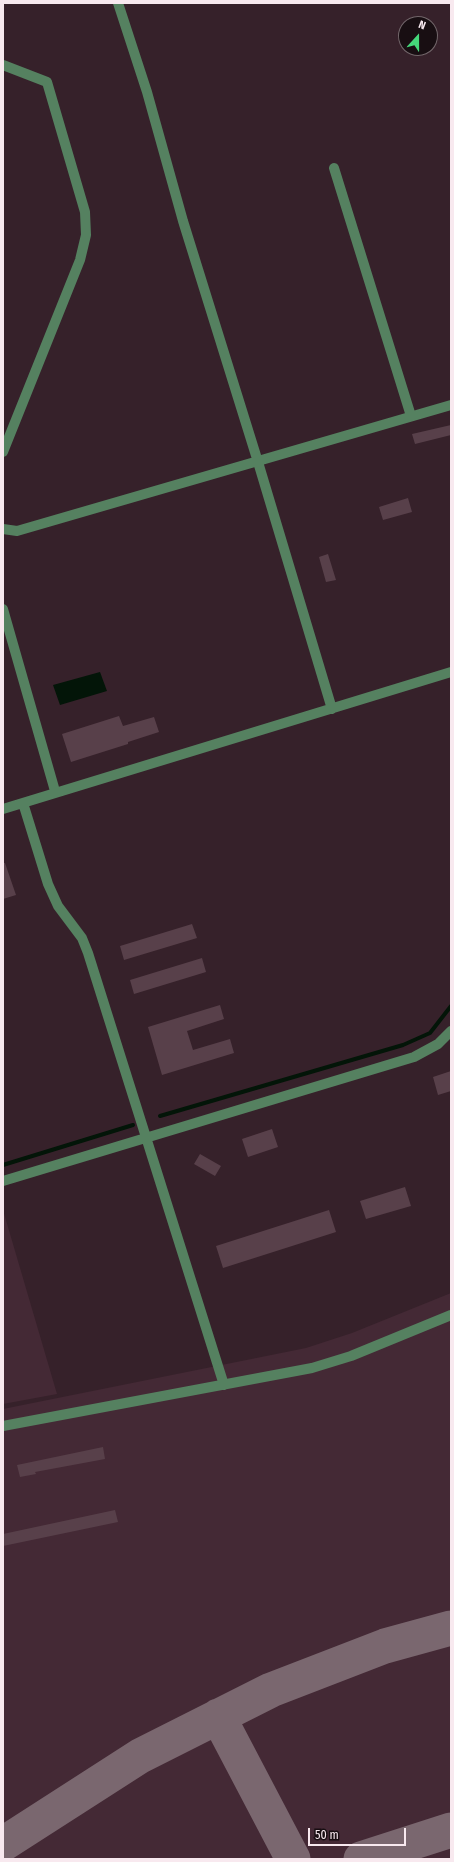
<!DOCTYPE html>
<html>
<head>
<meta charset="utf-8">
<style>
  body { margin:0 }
  #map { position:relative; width:454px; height:1862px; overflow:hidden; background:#36212a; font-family:"Fira Sans Condensed",sans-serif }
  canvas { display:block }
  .frame { position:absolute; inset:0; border:4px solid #f8e9ef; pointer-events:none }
  .north { position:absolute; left:398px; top:16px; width:40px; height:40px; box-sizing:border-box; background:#180e12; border:1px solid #72666a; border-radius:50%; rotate:21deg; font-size:11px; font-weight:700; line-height:16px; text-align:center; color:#f8e9ef }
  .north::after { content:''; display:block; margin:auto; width:14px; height:18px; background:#45d77a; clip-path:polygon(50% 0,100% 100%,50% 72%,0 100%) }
  .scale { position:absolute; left:308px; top:1828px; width:98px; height:18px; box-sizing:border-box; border:2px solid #f8e9ef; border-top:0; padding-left:5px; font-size:12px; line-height:14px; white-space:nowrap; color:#f8e9ef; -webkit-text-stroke:3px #180e12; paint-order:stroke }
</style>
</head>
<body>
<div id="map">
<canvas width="454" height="1862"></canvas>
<div class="frame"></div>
<div class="north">N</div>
<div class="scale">50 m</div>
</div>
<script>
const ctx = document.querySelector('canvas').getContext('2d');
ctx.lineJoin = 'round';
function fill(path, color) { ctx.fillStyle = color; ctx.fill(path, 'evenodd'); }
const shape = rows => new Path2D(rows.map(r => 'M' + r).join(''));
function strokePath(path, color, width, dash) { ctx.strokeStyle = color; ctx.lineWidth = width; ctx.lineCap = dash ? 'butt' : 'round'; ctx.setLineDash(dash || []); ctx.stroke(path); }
fill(shape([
  [3,1210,57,1394,3,1404],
  [451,1293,451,1859,3,1859,3,1409,306,1348,352,1333]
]), '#442935');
fill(shape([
  [100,672,107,691,60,705,53,685]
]), '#031508');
strokePath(shape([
  [160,1116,403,1045,430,1033,451,1006],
  [3,1165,133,1125]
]), '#031508', 4);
strokePath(shape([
  [218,1716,293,1859],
  [3,1844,140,1756,271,1690,385,1646,451,1628],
  [361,1859,451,1830]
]), '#7a676f', 35);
fill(shape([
  [451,425,451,435,415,444,412,434],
  [408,498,412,512,383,520,379,507],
  [328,554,336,580,326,582,319,557],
  [119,716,123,726,154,717,159,732,128,742,128,744,71,762,62,734],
  [3,863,5,863,16,895,3,899],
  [192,924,197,938,124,960,120,946],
  [202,958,206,972,134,994,130,980],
  [220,1005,224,1019,187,1031,193,1050,230,1039,234,1053,162,1075,148,1027],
  [451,1071,451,1091,438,1095,433,1077],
  [272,1129,278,1147,248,1157,242,1139],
  [200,1154,221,1166,215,1176,194,1164],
  [405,1187,411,1206,366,1219,360,1201],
  [329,1210,336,1232,223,1268,216,1246],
  [103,1447,105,1459,35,1472,36,1474,20,1477,17,1465],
  [115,1510,118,1522,3,1546,3,1534]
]), '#58404a');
strokePath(shape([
  [118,3,147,92,183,221,258,462,332,709],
  [3,65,47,82,85,212,86,235,80,260,3,452],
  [334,168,411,416],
  [3,529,17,531,451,405],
  [3,609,55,791],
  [23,803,48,884,58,906,82,938,88,953,224,1385],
  [3,809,451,672],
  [3,1181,414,1057,438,1044,451,1031],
  [3,1426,312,1368,351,1356,451,1315]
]), '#558160', 10);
</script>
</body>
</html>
